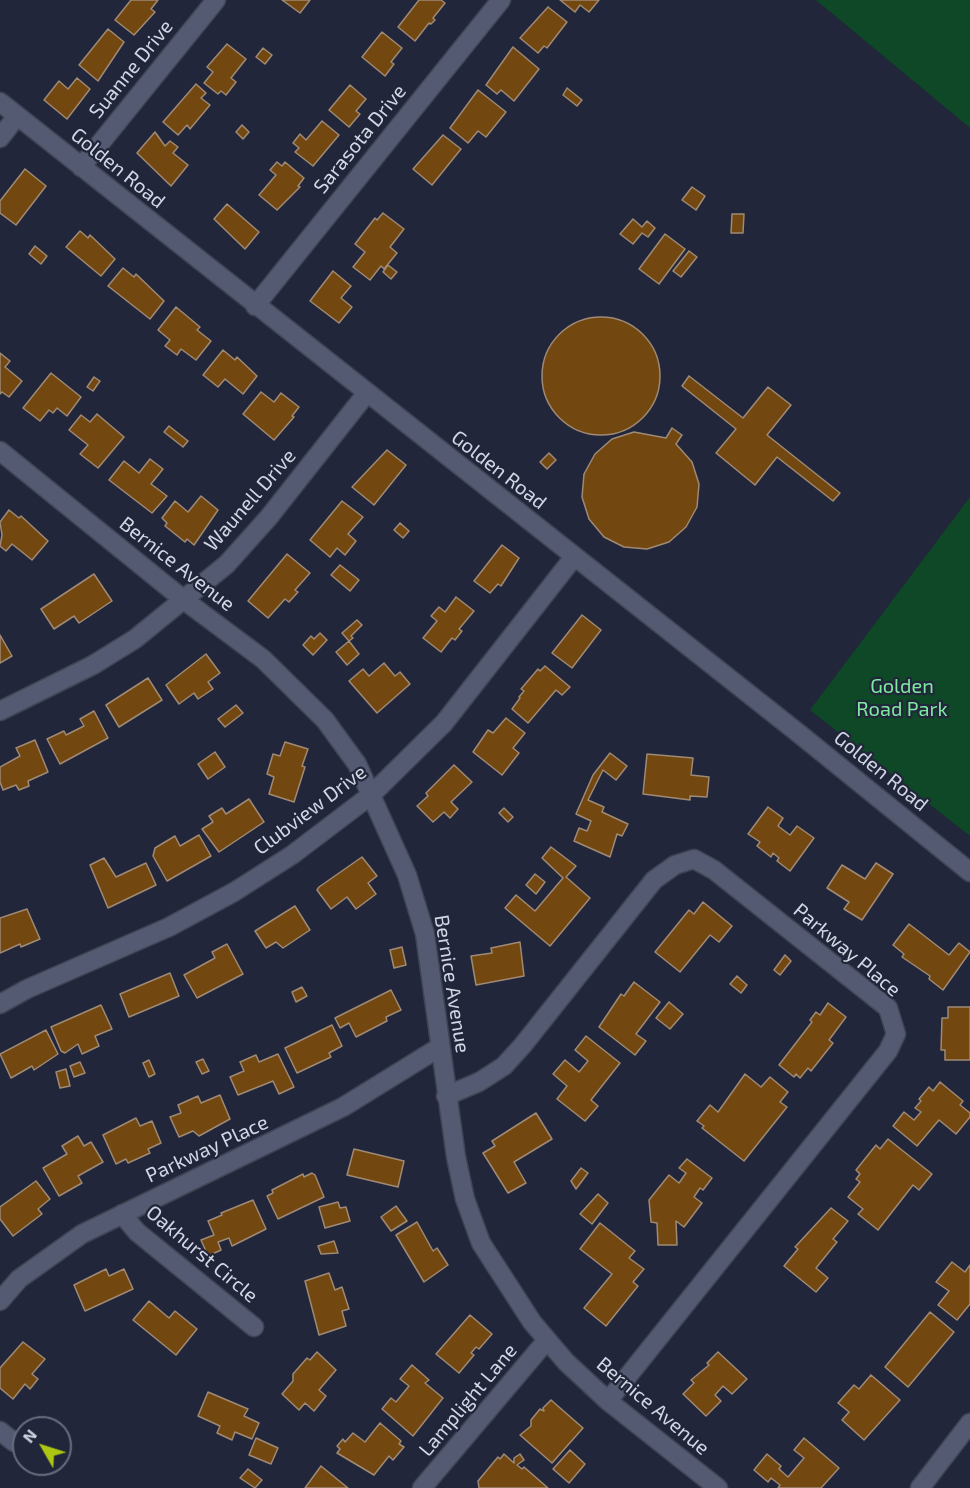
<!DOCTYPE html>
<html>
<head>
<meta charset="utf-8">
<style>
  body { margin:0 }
  #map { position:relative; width:970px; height:1488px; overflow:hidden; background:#21263a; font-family:"Exo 2",sans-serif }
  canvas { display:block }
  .north { position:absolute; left:12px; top:1416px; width:60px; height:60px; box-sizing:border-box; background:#21263a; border:2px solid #686d7e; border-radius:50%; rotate:309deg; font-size:16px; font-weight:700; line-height:24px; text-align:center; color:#d3d7e5 }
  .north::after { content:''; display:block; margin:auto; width:21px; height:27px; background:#acc611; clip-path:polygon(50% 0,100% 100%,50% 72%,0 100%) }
</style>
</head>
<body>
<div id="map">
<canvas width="970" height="1488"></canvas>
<div class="north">N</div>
</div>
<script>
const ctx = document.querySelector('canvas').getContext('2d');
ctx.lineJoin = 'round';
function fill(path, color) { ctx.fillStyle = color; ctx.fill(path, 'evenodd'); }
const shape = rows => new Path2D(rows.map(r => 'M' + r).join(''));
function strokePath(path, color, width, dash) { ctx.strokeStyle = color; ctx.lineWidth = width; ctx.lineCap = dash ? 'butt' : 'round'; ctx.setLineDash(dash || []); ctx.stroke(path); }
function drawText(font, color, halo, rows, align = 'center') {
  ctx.font = font + ' "Exo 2",sans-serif'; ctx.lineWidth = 4.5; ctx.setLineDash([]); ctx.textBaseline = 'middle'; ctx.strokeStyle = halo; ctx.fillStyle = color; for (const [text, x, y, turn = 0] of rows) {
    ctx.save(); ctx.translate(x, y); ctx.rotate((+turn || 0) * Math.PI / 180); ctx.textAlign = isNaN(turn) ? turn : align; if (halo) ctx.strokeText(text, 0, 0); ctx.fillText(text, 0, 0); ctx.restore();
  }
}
fill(shape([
  [816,0,970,0,970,128],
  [970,497,970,836,810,710]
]), '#0e4826');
const building = shape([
  [131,0,158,0,151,9,155,12,134,35,115,20,131,0],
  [282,0,310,0,300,13,282,0],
  [419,0,441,0,445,3,433,18,435,20,431,24,429,23,415,41,398,27,419,0],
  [560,0,599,0,589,12,580,5,575,12,560,0],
  [548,7,567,22,547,48,544,46,538,53,520,38,548,7],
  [108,29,124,42,98,81,79,65,108,29],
  [382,32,402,48,391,62,394,64,385,76,362,57,382,32],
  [227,44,246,59,231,78,236,82,226,95,221,91,218,94,204,83,213,72,207,67,227,44],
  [513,47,539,69,514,101,501,90,497,94,486,85,513,47],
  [263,48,272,55,265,64,256,57,263,48],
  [77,78,90,89,67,119,44,100,59,81,68,89,77,78],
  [196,84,206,93,201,98,210,105,190,129,187,125,178,135,163,122,196,84],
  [350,85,366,99,356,111,360,114,349,127,329,110,350,85],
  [567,88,582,100,577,106,563,95,567,88],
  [478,90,506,112,486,137,478,131,468,143,450,128,478,90],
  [322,121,339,135,313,166,295,152,299,148,293,143,300,134,306,140,322,121],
  [242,125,249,132,243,139,236,132,242,125],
  [155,132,165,146,170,141,178,147,173,153,188,165,171,186,137,153,155,132],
  [443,135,461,149,432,185,413,169,443,135],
  [277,162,282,166,285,162,304,178,298,186,300,187,277,210,259,195,276,175,270,170,277,162],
  [25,169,46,186,16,225,0,213,0,201,25,169],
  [692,187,705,196,696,210,682,200,692,187],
  [227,204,259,232,245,249,214,219,227,204],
  [383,213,404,229,390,247,397,253,384,269,381,266,370,280,353,267,365,252,355,244,375,218,377,220,383,213],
  [732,214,744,214,743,233,731,233,732,214],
  [633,219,642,227,647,221,655,228,648,237,642,233,633,244,620,234,633,219],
  [80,231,88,238,90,235,115,259,101,276,66,247,80,231],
  [665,234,685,249,659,284,639,269,665,234],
  [35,246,47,256,41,264,29,254,35,246],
  [689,251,697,257,681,277,673,271,689,251],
  [388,265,397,272,391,279,383,272,388,265],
  [123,268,134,277,136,274,164,301,150,319,108,286,123,268],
  [333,271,351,286,341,298,352,307,339,323,310,301,333,271],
  [176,307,200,327,197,330,211,341,196,360,181,349,177,355,165,346,170,340,158,330,176,307],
  '542 376a59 59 0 1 1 118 0a59 59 0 1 1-118 0Z',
  [223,350,235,360,237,357,257,376,243,394,225,379,218,387,203,375,223,350],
  [0,353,10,361,5,367,22,381,9,397,2,392,0,394,0,353],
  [51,373,81,397,67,416,57,408,53,413,49,410,40,421,23,408,51,373],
  [689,376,743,418,768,387,791,405,767,435,840,493,833,501,777,457,755,485,716,453,736,429,682,386,689,376],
  [94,377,100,381,93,391,87,387,94,377],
  [261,392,274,402,281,393,299,407,292,416,294,417,274,440,243,414,261,392],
  [97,414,124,437,98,468,80,454,88,445,69,430,81,415,90,422,97,414],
  [169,426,188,441,183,447,164,432,169,426],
  [672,428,682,435,676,444,692,462,699,484,697,507,686,527,669,542,647,549,624,547,604,537,589,519,582,497,584,474,595,454,612,439,634,432,666,438,672,428],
  [387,450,406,465,374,505,352,487,387,450],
  [549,453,556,460,547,469,540,462,549,453],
  [150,459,163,469,151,484,167,496,152,513,109,480,124,461,139,473,150,459],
  [201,496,218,510,194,545,187,539,185,542,165,526,167,523,162,518,175,501,188,512,201,496],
  [342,501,363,517,348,534,356,541,345,555,337,548,330,557,310,540,342,501],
  [9,510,19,518,21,516,48,541,32,560,12,544,6,551,0,546,2,535,0,522,9,510],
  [400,523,409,531,403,538,394,530,400,523],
  [502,545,519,558,501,586,498,584,490,593,474,581,502,545],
  [287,554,310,573,295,590,298,592,289,602,285,599,268,618,248,601,287,554],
  [340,565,359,580,350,591,331,575,340,565],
  [94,574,112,601,79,623,74,616,54,629,41,609,94,574],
  [456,597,474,611,459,629,462,631,455,640,452,638,441,652,423,638,437,621,431,616,439,607,445,612,456,597],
  [582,615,601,630,572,668,552,653,582,615],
  [357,620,362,625,351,636,353,638,349,641,342,633,357,620],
  [320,633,327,640,313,655,303,645,311,636,314,639,320,633],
  [0,635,12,656,0,663,0,635],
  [349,641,359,654,347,665,336,652,349,641],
  [206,654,220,673,208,682,213,689,198,699,194,693,179,704,166,685,206,654],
  [384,663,395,676,400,672,410,684,377,713,349,681,363,669,369,676,384,663],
  [545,666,570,687,562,695,556,690,528,723,512,709,520,698,519,697,524,691,521,689,538,669,540,671,545,666],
  [148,678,162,700,119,727,106,705,148,678],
  [236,705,243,713,225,727,218,719,236,705],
  [94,711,108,738,60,764,47,739,64,731,66,735,84,726,80,719,94,711],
  [506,718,525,733,513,748,519,753,502,775,473,752,488,730,493,733,506,718],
  [35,740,48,772,28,781,29,786,19,790,16,785,3,790,0,782,0,767,20,756,16,748,35,740],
  [285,742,308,749,302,766,305,767,294,802,269,794,274,777,267,774,273,754,280,756,285,742],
  [215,752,225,767,208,779,198,764,215,752],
  [610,753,627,766,616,780,603,770,588,800,604,807,602,812,628,824,622,836,617,834,610,857,574,841,579,828,587,831,591,821,576,814,593,775,610,753],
  [647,754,693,758,691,775,709,777,707,797,690,796,690,800,643,794,647,754],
  [454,765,472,782,451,802,458,809,450,818,444,812,433,822,417,806,428,796,426,793,454,765],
  [249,799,264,822,219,852,202,829,213,822,209,816,222,808,226,814,249,799],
  [768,807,783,818,778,826,790,835,797,826,814,838,790,871,777,861,779,858,773,853,771,857,757,846,760,842,748,834,768,807],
  [504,808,513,817,508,822,499,813,504,808],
  [199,835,211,856,167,881,153,856,155,848,175,836,180,846,199,835],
  [551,847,576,866,566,877,590,898,550,946,505,908,516,895,535,911,563,878,542,858,551,847],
  [362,857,377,876,368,883,376,894,356,909,347,897,331,909,317,890,319,887,362,857],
  [104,858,116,877,146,863,156,885,108,908,90,865,104,858],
  [876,863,893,874,862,920,844,909,849,902,827,888,842,865,865,879,876,863],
  [535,874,545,882,536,894,526,885,535,874],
  [703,902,732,926,719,942,710,935,680,972,655,952,689,910,694,914,703,902],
  [295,906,310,930,283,948,276,942,266,948,255,931,295,906],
  [27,909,40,939,21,947,20,944,0,953,0,918,27,909],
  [909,924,949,955,959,943,970,952,943,990,929,979,930,976,902,957,904,954,893,945,909,924],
  [520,942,524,976,476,985,471,956,492,953,491,948,520,942],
  [227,944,243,974,197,998,184,975,215,958,212,952,227,944],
  [402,947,406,965,394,968,390,950,402,947],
  [785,955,791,961,780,975,774,970,785,955],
  [170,973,179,996,129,1017,120,994,170,973],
  [737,976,747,985,741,993,730,984,737,976],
  [634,982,660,1002,636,1034,646,1041,635,1055,599,1027,621,994,624,996,634,982],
  [302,987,307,996,296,1002,292,992,302,987],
  [391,990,401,1010,386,1017,387,1021,356,1037,349,1023,340,1028,335,1018,391,990],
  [669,1002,683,1014,670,1029,656,1018,669,1002],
  [828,1003,846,1017,829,1040,833,1043,811,1071,808,1068,800,1078,796,1074,794,1077,779,1065,812,1022,810,1020,816,1012,820,1015,828,1003],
  [101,1005,112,1029,95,1036,99,1046,82,1054,78,1044,65,1053,61,1051,51,1027,101,1005],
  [948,1007,970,1007,970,1060,945,1060,945,1050,941,1050,942,1018,948,1018,948,1007],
  [332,1025,342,1046,329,1053,331,1057,297,1073,285,1048,332,1025],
  [46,1030,58,1054,34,1070,32,1066,11,1078,0,1054,46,1030],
  [586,1036,620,1063,591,1100,598,1106,585,1121,557,1099,567,1086,553,1074,565,1060,579,1072,588,1061,575,1050,586,1036],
  [278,1054,294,1087,279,1094,273,1081,238,1095,230,1077,244,1071,240,1062,256,1055,259,1062,278,1054],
  [203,1059,209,1071,202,1074,196,1062,203,1059],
  [149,1060,155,1074,149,1077,143,1063,149,1060],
  [80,1062,85,1073,74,1077,70,1066,80,1062],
  [66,1069,70,1086,60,1088,56,1072,66,1069],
  [745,1074,761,1087,770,1077,788,1092,780,1102,787,1107,744,1161,702,1128,704,1126,697,1121,710,1105,718,1112,745,1074],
  [940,1082,963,1101,960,1105,970,1113,970,1117,956,1134,939,1120,917,1146,893,1126,904,1112,914,1120,921,1112,915,1108,921,1101,919,1099,929,1087,933,1091,940,1082],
  [220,1095,230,1119,199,1136,193,1131,179,1137,170,1117,181,1113,178,1105,198,1096,201,1103,220,1095],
  [536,1113,552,1139,514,1162,526,1183,508,1193,483,1153,495,1146,492,1141,536,1113],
  [136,1118,140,1126,152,1121,161,1143,148,1149,150,1153,128,1163,126,1159,116,1164,103,1135,136,1118],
  [78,1136,84,1146,91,1142,103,1162,78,1176,82,1183,59,1196,43,1168,67,1154,62,1146,78,1136],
  [888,1139,932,1174,919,1190,913,1185,878,1230,858,1214,863,1209,848,1197,860,1182,856,1179,860,1174,856,1170,876,1145,880,1149,888,1139],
  [354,1149,404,1161,398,1187,347,1175,354,1149],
  [687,1159,712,1178,703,1190,700,1188,694,1197,702,1203,684,1227,676,1221,677,1245,658,1245,657,1223,651,1222,649,1200,669,1175,679,1183,686,1173,679,1168,687,1159],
  [581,1168,588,1173,576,1189,571,1181,581,1168],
  [312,1173,315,1175,324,1197,278,1219,267,1196,273,1193,272,1190,303,1174,304,1177,312,1173],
  [36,1181,50,1199,38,1209,42,1214,13,1236,0,1219,0,1207,36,1181],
  [598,1194,608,1203,592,1224,580,1214,598,1194],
  [253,1200,266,1229,232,1246,229,1238,218,1242,221,1250,208,1256,201,1240,214,1235,208,1221,222,1215,221,1213,253,1200],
  [338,1202,340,1208,346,1207,350,1221,325,1228,319,1207,338,1202],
  [396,1206,407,1221,391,1231,381,1217,396,1206],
  [831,1208,848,1221,833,1239,837,1242,816,1268,828,1278,816,1292,784,1266,798,1249,795,1247,831,1208],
  [417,1222,433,1251,437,1248,448,1265,424,1282,396,1235,417,1222],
  [600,1223,635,1251,629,1258,644,1269,633,1282,638,1286,606,1326,584,1308,612,1274,580,1249,600,1223],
  [334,1241,338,1253,321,1254,318,1246,334,1241],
  [952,1262,965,1272,970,1265,970,1304,957,1320,938,1305,949,1291,936,1282,952,1262],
  [106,1269,109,1276,124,1269,133,1289,85,1311,74,1285,106,1269],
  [329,1273,335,1290,342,1287,349,1309,342,1311,346,1326,319,1335,305,1281,329,1273],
  [149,1301,169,1318,175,1311,197,1329,176,1355,133,1320,149,1301],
  [930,1312,954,1332,908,1387,885,1367,930,1312],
  [470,1315,492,1334,479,1349,476,1347,471,1353,474,1355,459,1373,436,1354,470,1315],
  [23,1342,45,1359,32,1374,38,1379,30,1389,25,1384,13,1399,0,1388,0,1368,23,1342],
  [317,1352,336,1370,319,1390,326,1396,314,1411,305,1403,299,1410,282,1394,293,1381,293,1374,307,1358,310,1360,317,1352],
  [718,1352,747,1379,732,1394,723,1386,715,1395,721,1401,706,1416,683,1394,694,1383,691,1380,709,1365,707,1363,718,1352],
  [412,1365,429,1380,425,1383,443,1398,413,1436,382,1409,391,1398,396,1402,409,1386,400,1379,412,1365],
  [871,1375,900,1400,864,1440,842,1420,849,1412,838,1403,854,1385,859,1389,871,1375],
  [208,1392,248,1409,244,1416,259,1423,252,1439,235,1432,232,1440,217,1433,220,1426,198,1416,208,1392],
  [551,1400,583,1428,552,1463,520,1435,531,1426,531,1420,540,1409,544,1411,543,1408,551,1400],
  [380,1423,401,1441,399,1444,404,1447,393,1460,389,1456,374,1475,337,1453,340,1449,337,1446,343,1439,345,1442,353,1433,365,1442,380,1423],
  [256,1438,278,1448,271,1464,249,1455,256,1438],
  [804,1438,839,1468,821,1488,778,1488,780,1485,771,1478,768,1482,754,1470,767,1454,781,1466,779,1469,788,1477,804,1458,794,1450,804,1438],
  [570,1450,585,1464,569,1483,553,1469,570,1450],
  [504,1454,514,1463,514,1458,520,1454,524,1460,517,1465,522,1469,524,1467,548,1488,479,1488,478,1481,498,1457,500,1459,504,1454],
  [321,1466,348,1488,305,1488,321,1466],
  [248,1469,262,1480,255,1488,240,1478,248,1469]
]);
fill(building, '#734710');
strokePath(building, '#9f8a76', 1.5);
const minor = shape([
  [0,102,797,732,970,872],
  [0,138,17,116],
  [81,167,216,0],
  [255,306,501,0],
  [0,451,184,600,263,659,325,720,357,764,407,875,425,934,456,1157,465,1199,481,1243,532,1322,566,1362,608,1401,718,1488],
  [0,711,93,665,135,639,227,564,269,517,366,394],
  [0,1004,27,989,169,927,234,892,292,855,371,795,444,723,574,557],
  [446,1096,479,1082,504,1066,523,1045,654,880,675,865,694,859,714,870,888,1008,896,1034,888,1051,608,1401],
  [122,1214,137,1232,254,1327],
  [0,1301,19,1279,82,1234,343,1107,440,1047],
  [0,1431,14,1442],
  [422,1488,547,1340],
  [920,1488,970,1423]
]);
strokePath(minor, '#3f4354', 21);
strokePath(minor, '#545a71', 18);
drawText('20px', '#d3d7e5', '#21263a', [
  ["Suanne Drive",131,69,-51],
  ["Sarasota Drive",360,139,-51],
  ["Golden Road",118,168,39],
  ["Golden Road",499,470,38],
  ["Waunell Drive",250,500,-49],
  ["Bernice Avenue",177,564,38],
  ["Golden Road",881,771,39],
  ["Clubview Drive",310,810,-37],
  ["Parkway Place",847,950,40],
  ["Bernice Avenue",452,984,81],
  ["Parkway Place",207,1149,-25],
  ["Oakhurst Circle",202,1254,40],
  ["Lamplight Lane",468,1400,-50],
  ["Bernice Avenue",653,1406,40]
]);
drawText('20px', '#7ee8a0', '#21263a', [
  ["Golden",902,686],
  ["Road Park",902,709]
]);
</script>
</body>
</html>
